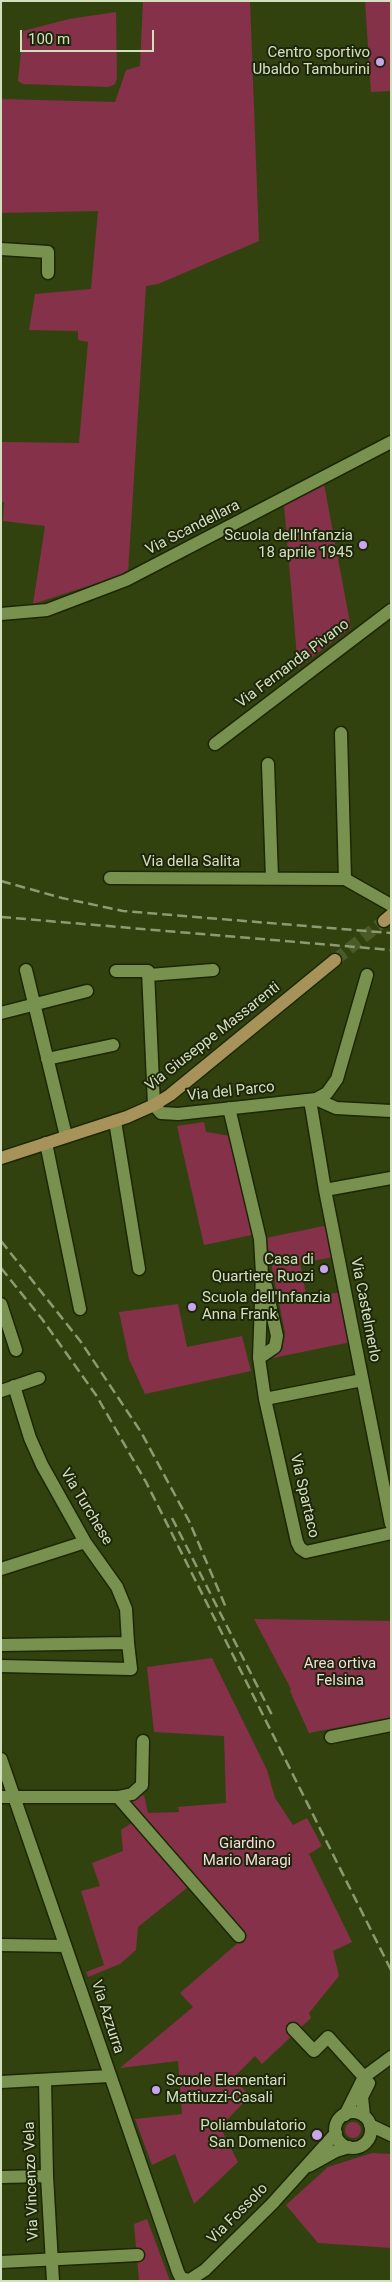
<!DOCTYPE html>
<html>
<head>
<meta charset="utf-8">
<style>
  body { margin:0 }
  #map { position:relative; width:392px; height:2282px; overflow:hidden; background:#32420f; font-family:Roboto,sans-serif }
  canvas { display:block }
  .frame { position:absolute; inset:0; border:2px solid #d3e0be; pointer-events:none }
  .scale { position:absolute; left:20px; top:30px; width:134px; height:22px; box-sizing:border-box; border:2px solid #d3e0be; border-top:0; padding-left:6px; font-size:15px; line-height:18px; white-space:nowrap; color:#d3e0be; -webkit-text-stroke:4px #1d260a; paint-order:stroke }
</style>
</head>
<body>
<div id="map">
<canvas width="392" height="2282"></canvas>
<div class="frame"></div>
<div class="scale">100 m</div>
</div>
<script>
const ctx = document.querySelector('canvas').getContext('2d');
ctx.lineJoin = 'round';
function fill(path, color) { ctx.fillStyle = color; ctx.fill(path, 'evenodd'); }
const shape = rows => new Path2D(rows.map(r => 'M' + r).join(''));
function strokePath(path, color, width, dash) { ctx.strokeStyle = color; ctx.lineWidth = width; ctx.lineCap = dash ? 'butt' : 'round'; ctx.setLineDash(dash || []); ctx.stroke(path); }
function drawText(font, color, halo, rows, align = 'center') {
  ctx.font = font + ' Roboto,sans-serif'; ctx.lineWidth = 4; ctx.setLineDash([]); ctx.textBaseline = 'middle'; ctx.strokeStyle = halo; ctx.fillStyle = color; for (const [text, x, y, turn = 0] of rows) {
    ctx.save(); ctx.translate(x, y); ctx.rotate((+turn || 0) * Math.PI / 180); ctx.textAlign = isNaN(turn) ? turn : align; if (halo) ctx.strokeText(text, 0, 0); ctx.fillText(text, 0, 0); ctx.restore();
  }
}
fill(shape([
  [143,1,250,1,259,241,158,284,146,286,128,573,33,604,45,526,3,521,4,502,1,502,1,442,79,443,88,342,78,340,78,331,29,330,35,294,91,289,98,211,1,213,1,99,115,102,126,70,140,66],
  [365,1,391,1,391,91,371,92],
  [116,12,117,78,115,84,109,87,23,84,18,81,23,31,69,19],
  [324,484,351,628,298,668,284,505],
  [204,1122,206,1132,231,1136,252,1235,204,1245,177,1126],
  [328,1225,334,1257,300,1263,307,1299,341,1292,351,1342,268,1359,279,1348,285,1333,266,1238],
  [178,1304,187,1347,242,1336,251,1371,145,1394,129,1359,119,1312],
  [254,1619,391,1621,391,1717,309,1733,290,1691,291,1689],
  [212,1658,267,1770,275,1798,293,1825,307,1818,322,1846,309,1854,352,1942,333,1951,339,1976,309,2013,311,2018,262,2064,255,2056,233,2078,250,2096,220,2127,238,2162,194,2204,175,2154,152,2165,135,2119,182,2114,178,2061,120,2068,193,2007,180,1993,247,1935,198,1879,138,1927,136,1950,120,1964,88,1977,86,1972,104,1965,81,1891,100,1886,92,1863,123,1851,121,1830,133,1822,119,1803,144,1795,148,1813,179,1812,178,1807,226,1803,224,1736,154,1732,147,1667],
  '345 2130a8 8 0 1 1 16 0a8 8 0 1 1-16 0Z',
  [372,2153,391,2154,391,2248,318,2243,286,2205,328,2167],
  [147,2219,170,2281,139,2281,134,2224]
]), '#85314a');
strokePath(shape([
  [335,960,384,921]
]), '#4a5a29', 12, [12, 6]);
const minor = shape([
  [1,249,48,252,48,273],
  [1,614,47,610,126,580,391,442],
  [341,733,345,879],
  [215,744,391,610],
  [268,764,272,878],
  [110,878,345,879,391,905],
  [26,970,66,1136],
  [116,971,148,971,154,1105,161,1113,178,1114,316,1099,336,1108,391,1111],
  [149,975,213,970],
  [1,1013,87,991],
  [47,1059,113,1045],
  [316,1099,327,1093,337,1079,367,975],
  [310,1100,325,1190,391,1524],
  [229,1108,260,1239,262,1274,259,1358,265,1399,297,1542,300,1548,306,1552,391,1533],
  [115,1121,139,1269],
  [46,1143,80,1309],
  [325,1190,391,1178],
  [1,1304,16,1350],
  [259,1358,275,1347,277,1336,266,1286],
  [14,1386,30,1438,42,1465,85,1542,117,1587,126,1609,128,1643],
  [1,1391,39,1378],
  [265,1399,362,1380],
  [1,1569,85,1542],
  [1,1645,128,1643,131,1669,1,1666],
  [331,1737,391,1725],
  [1,1759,178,2272,181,2278,189,2280],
  [1,1797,118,1797,132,1794,142,1785,143,1741],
  [118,1797,239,1936],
  [1,1945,65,1946],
  [293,2029,314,2051,328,2037,364,2077],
  [45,2080,47,2176,53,2281],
  [1,2082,109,2076],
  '335 2130a18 18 0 1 1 36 0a18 18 0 1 1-36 0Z',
  [345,2115,364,2077,391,2057],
  [364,2116,362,2097,369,2083],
  [370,2125,391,2135],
  [309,2166,336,2151,349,2147],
  [1,2177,47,2176],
  [1,2262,138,2255],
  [188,2281,205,2270,272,2204,336,2133]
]);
const major = shape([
  [384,921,391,915],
  [1,1158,127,1117,154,1105,170,1095,335,960]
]);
strokePath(minor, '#1c2704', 15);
strokePath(major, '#1c2704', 15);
strokePath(minor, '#79914f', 12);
strokePath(major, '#a79259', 12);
strokePath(shape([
  [1,881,62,898,123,911,391,933],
  [1,917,391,950],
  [1,1241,81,1342,141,1432,189,1521,227,1610],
  [1,1268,42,1319,96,1395,146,1482,391,1970],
  [172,1518,273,1717]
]), '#8c9b71', 2.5, [10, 5]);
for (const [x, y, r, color] of [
  [380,62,5,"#c8a6ef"],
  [363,545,5,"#c8a6ef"],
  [324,1269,5,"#c8a6ef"],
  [192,1307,5,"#c8a6ef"],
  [156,2090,5,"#c8a6ef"],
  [317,2135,6,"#c8a6ef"]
]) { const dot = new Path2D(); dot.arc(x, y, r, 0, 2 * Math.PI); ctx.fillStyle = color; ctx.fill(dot); strokePath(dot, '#1d260a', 2); }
drawText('15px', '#d3e0be', '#1d260a', [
  ["Centro sportivo",370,53],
  ["Ubaldo Tamburini",370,70],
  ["Scuola dell'Infanzia",353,536],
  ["18 aprile 1945",353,553],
  ["Casa di",314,1260],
  ["Quartiere Ruozi",314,1277],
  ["Scuola dell'Infanzia",202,1298,"left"],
  ["Anna Frank",202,1315,"left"],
  ["Scuole Elementari",166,2081,"left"],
  ["Mattiuzzi-Casali",166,2098,"left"],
  ["Poliambulatorio",306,2126],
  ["San Domenico",306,2143]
], 'right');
drawText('15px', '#d3e0be', '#1d260a', [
  ["Via Scandellara",193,528,-27],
  ["Via Fernanda Pivano",293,664,-37],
  ["Via della Salita",191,862],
  ["Via Giuseppe Massarenti",213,1037,-38],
  ["Via del Parco",231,1092,-6],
  ["Via Castelmerlo",365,1310,79],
  ["Via Spartaco",304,1496,77],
  ["Via Turchese",86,1507,59],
  ["Via Azzurra",107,2017,72],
  ["Via Vincenzo Vela",32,2181,-92],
  ["Via Fossolo",238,2214,-45]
]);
drawText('15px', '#f5dadf', '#1d260a', [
  ["Area ortiva",340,1664],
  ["Felsina",340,1681],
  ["Giardino",247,1844],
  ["Mario Maragi",247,1861]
]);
</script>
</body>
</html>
